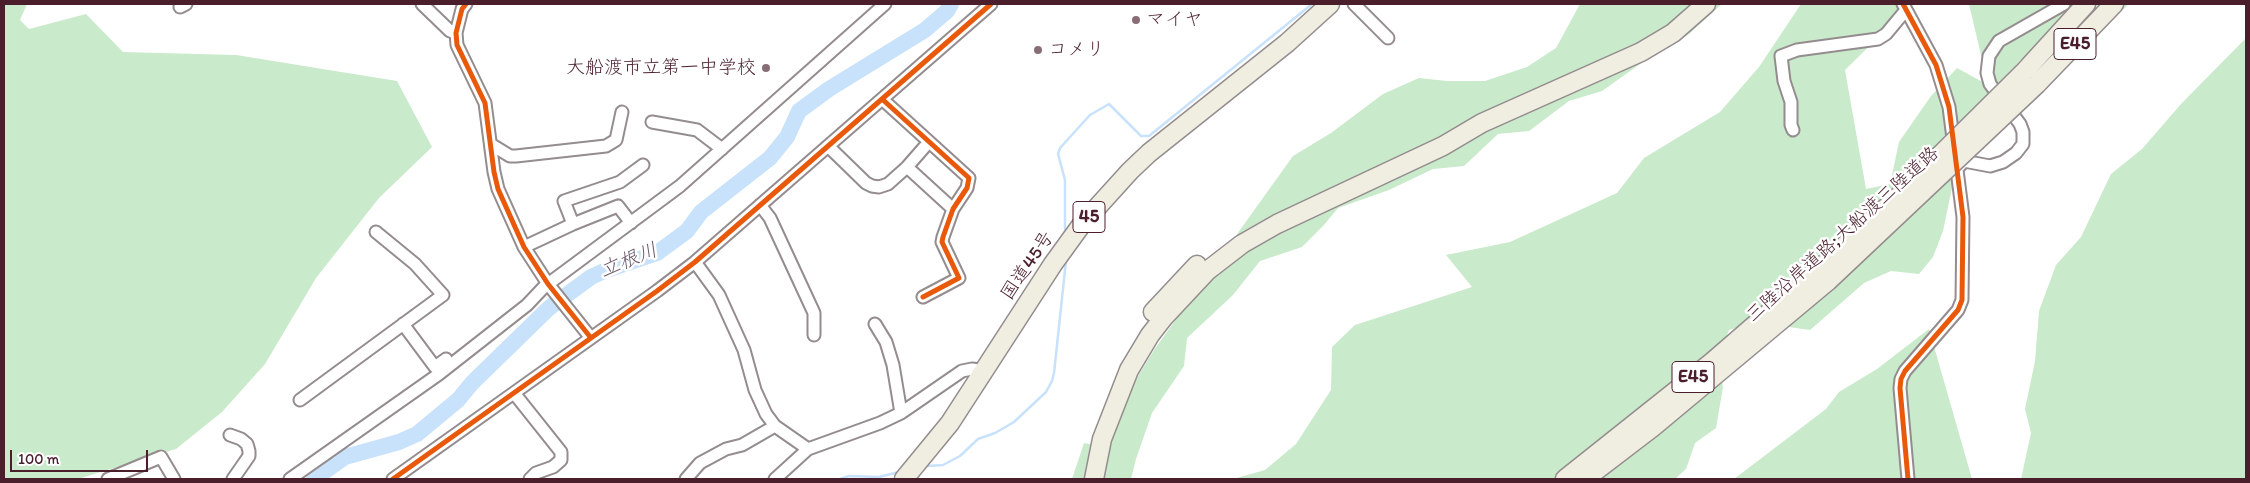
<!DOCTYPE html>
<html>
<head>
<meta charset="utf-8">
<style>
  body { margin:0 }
  #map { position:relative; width:2250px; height:483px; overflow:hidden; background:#fff; font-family:Itim,sans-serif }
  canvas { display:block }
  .frame { position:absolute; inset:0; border:5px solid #4a1f2b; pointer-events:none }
  .scale { position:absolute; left:10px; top:450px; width:138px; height:22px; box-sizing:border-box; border:2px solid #4a1f2b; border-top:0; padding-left:6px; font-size:15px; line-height:18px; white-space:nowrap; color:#4a1f2b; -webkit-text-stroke:4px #fff; paint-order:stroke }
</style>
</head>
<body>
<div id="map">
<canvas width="2250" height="483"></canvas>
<div class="frame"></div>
<div class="scale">100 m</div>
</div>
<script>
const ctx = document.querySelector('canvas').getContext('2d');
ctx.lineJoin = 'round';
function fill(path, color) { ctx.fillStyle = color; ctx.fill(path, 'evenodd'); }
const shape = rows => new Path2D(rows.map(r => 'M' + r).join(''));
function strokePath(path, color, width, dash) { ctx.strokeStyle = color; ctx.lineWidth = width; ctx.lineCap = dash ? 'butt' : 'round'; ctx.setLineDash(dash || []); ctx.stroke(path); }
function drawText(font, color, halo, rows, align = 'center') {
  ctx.font = font + ' Itim,"Klee One",sans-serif'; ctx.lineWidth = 5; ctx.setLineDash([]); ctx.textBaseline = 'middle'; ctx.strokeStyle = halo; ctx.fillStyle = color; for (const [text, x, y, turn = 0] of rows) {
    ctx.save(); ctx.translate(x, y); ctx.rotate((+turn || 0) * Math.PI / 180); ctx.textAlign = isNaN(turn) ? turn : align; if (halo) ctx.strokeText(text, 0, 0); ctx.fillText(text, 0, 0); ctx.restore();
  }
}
fill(shape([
  [4,4,27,4,20,20,29,29,86,14,123,52,236,55,397,81,432,147,379,198,316,278,265,364,222,412,176,449,78,479,4,479],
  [1580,4,1722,4,1689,34,1643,62,1602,91,1569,101,1529,131,1498,134,1464,166,1433,169,1389,190,1338,208,1324,225,1302,247,1260,261,1233,295,1187,338,1184,366,1152,413,1136,459,1131,479,1072,479,1084,443,1109,448,1121,411,1135,381,1154,350,1293,156,1331,133,1383,94,1419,78,1447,81,1485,81,1527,67,1556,48],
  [1801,4,1912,4,1845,70,1866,189,1890,184,1899,142,1931,96,1957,68,1988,85,1969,4,2129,4,2106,25,2053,50,2020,60,2005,80,1965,150,1953,183,1943,231,1933,257,1919,274,1891,271,1864,283,1810,330,1775,325,1762,320,1729,330,1722,349,1720,372,1723,387,1716,428,1695,443,1686,469,1675,479,1233,479,1265,470,1296,444,1331,390,1332,347,1355,325,1472,287,1446,255,1510,242,1617,193,1644,158,1720,112,1759,67],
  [2246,38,2246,479,2021,479,2031,433,2025,409,2035,361,2039,311,2056,265,2081,237,2111,174,2142,149,2181,104],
  [1929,329,1972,479,1734,479,1826,409,1839,392,1877,369]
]), '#c9eacb');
strokePath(shape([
  [1065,233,1065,180,1058,154,1060,148,1090,115,1109,104,1141,136,1149,136,1312,4],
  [927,466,943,465,960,456,978,439,995,433,1014,422,1046,392,1052,381,1054,373,1066,261],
  [840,479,849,476,879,477,899,472]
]), '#c7e2fa', 2.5);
strokePath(shape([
  [314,479,345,457,399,442,417,434,458,400,472,383,549,308,591,277,604,271,657,253,687,231,701,212,770,158,787,137,799,111,829,89,925,30,947,11,951,4]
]), '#c7e2fa', 16);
const minor = shape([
  [422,4,450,31,456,33],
  [466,4,462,9,456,33,457,45,485,103,494,172,498,189,524,247,548,284,591,338],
  [1354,4,1388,38],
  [1903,4,1936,65,1949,107,1963,217,1962,300,1958,310,1905,371,1901,379,1900,388,1908,479],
  [180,7,186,4],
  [882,99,969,178,967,188,953,209,943,237,942,242,959,278,923,297],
  [652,122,697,130,722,149],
  [1793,130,1791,125,1791,102,1784,81,1781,56,1797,50,1878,39,1886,34,1906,10],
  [492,145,510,156,516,156,606,146,616,140,622,112],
  [829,147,866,183,872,186,879,187,888,184,907,167,928,143],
  [907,167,953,209],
  [1957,169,1964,161,1990,166,2003,162,2016,153,2023,144,2023,132,2020,124,1990,84,1987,73,1989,56,1999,41,2064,4],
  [760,205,770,218,814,313,814,335],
  [573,224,618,206,631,223],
  [524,247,573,224,564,201,620,182,643,165],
  [695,262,719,295,744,350,755,390,766,414,775,426,808,449],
  [403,324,435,367,446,359],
  [875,324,886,342,893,365,901,413],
  [514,393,561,452,561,460,553,467,536,473,530,479],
  [300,400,443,295,415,264,376,232],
  [230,435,241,439,247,444,249,451,249,456,233,479],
  [108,479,161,457,174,479],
  [290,479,439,374,527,305,544,287,680,186,885,4],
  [393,479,657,291,695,262,991,4],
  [686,479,700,463,726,449,742,445,775,426],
  [775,479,808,449,880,423,901,413,962,371,972,369,984,371]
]);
const highway = shape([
  [2023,73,2086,4],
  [2037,84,2114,4],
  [1153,312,1197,265],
  [904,479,950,423,1053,264,1082,224,1130,171,1149,153,1287,43,1330,4],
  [1094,479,1102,439,1129,370,1150,335,1164,317,1207,271,1242,244,1277,224,1443,146,1482,123,1641,52,1673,33,1706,4],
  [1565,479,1712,362,1817,271],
  [1585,479,1653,427,1828,281]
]);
strokePath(minor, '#948c8e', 15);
strokePath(highway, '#948c8e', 21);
strokePath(minor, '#fff', 11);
strokePath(highway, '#f0ede1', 18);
const highwayBridge = shape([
  [1817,271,1899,196,2023,73],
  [1828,281,2037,84]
]);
strokePath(highwayBridge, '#948c8e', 21, []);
strokePath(highwayBridge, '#f0ede1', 18);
strokePath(shape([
  [466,4,462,9,456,33,457,45,485,103,494,172,498,189,524,247,548,284,591,338],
  [1903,4,1936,65,1949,107,1963,217,1962,300,1958,310,1905,371,1901,379,1900,388,1908,479],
  [882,99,969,178,967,188,953,209,943,237,942,242,959,278,923,297],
  [393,479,657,291,695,262,991,4]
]), '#e8590c', 5);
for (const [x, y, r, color] of [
  [1136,20,5,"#896d75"],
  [1038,50,5,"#896d75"],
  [766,68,5,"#896d75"]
]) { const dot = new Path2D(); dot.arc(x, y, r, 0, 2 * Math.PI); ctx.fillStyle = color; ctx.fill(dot); strokePath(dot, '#fff', 2); }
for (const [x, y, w] of [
  [2075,44,42],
  [1089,217,32],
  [1693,377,42]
]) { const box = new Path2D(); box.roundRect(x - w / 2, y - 15.5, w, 31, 4); ctx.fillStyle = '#fff'; ctx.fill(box); strokePath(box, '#4a1f2b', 1); }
drawText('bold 18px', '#4a1f2b', null, [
  ["E45",2075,44],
  ["45",1089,217],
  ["E45",1693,377]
]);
drawText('19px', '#4a1f2b', '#fff', [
  ["マイヤ",1146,20],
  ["コメリ",1048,50],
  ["大船渡市立第一中学校",756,68,"right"]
], 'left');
drawText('19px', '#4a1f2b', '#fff', [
  ["三陸沿岸道路;大船渡三陸道路",1843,235,-42],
  ["国道45号",1028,266,-56]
]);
drawText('italic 20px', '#685668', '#fff', [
  ["立根川",629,261,-22]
]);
</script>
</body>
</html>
